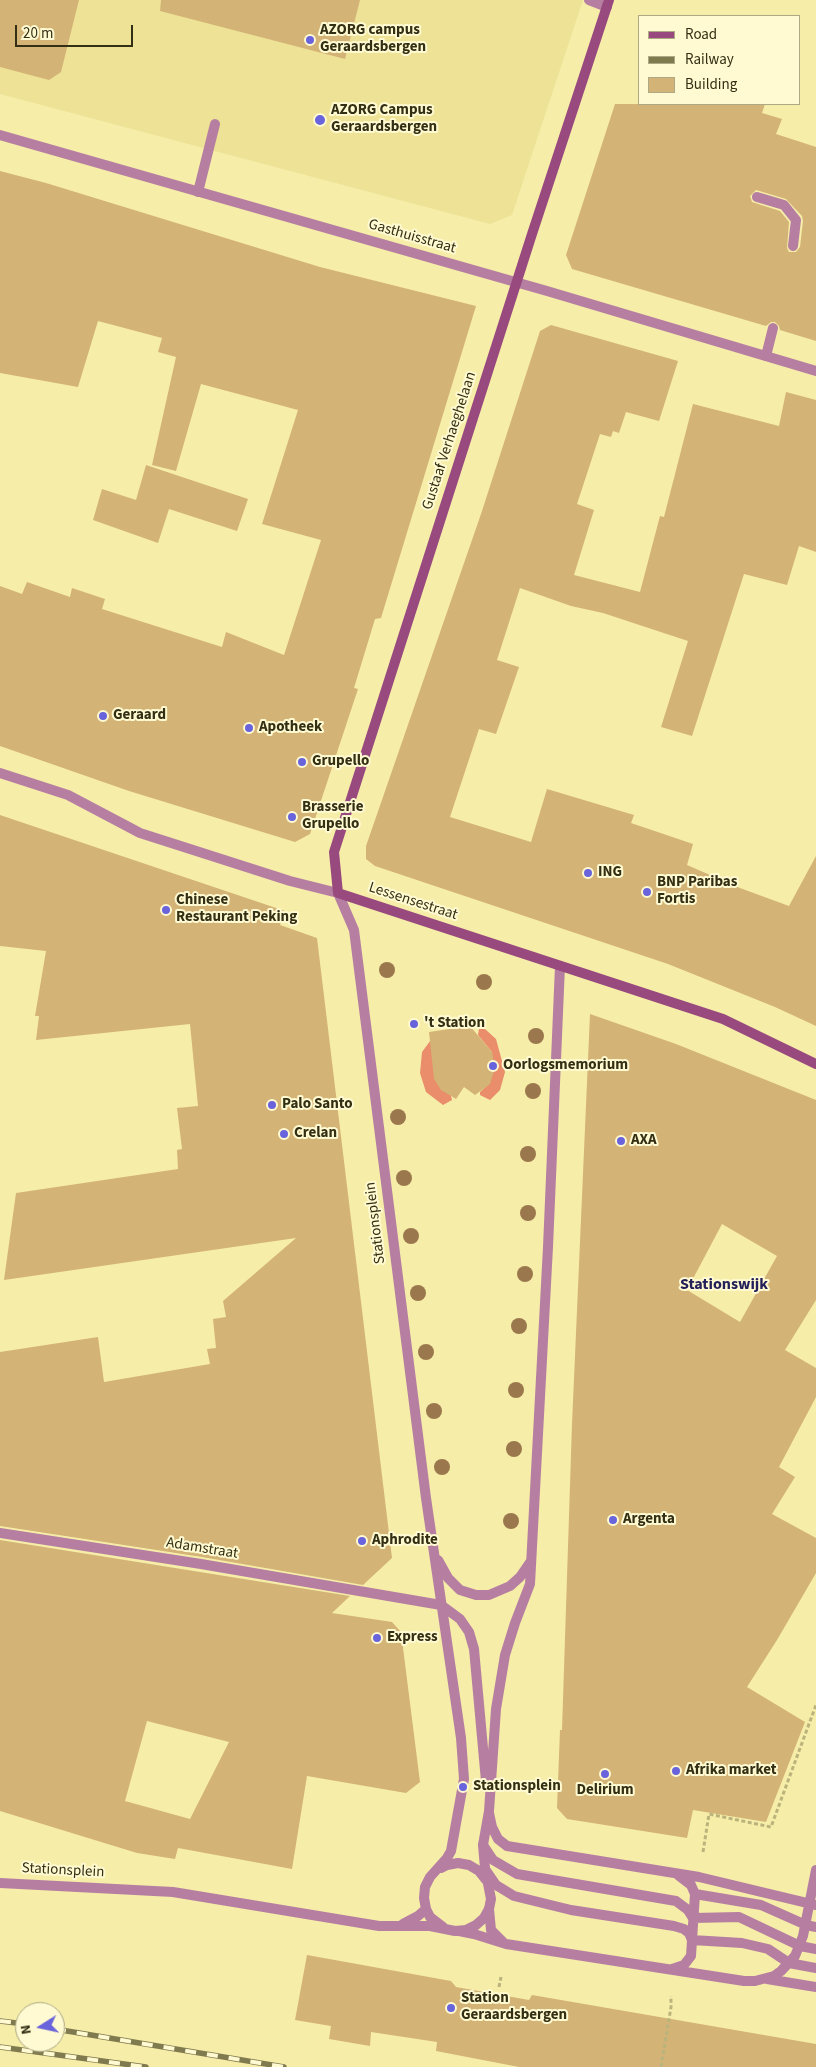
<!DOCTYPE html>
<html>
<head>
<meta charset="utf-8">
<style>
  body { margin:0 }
  #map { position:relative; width:816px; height:2067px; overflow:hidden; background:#f6eda9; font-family:"Source Sans 3",sans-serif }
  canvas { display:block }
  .legend { position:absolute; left:638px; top:15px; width:162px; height:90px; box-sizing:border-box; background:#fffad1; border:1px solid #ada985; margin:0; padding:6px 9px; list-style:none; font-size:15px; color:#332f14 }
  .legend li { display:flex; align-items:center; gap:10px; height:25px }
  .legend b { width:25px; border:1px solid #ada985 }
  .north { position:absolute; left:15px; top:2002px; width:50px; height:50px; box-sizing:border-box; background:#fffad1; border:1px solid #ada985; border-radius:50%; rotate:260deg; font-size:14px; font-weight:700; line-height:20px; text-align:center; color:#332f14 }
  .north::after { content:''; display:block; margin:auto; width:18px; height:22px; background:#6963dc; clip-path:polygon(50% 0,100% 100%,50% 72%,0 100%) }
  .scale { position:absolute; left:15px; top:25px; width:118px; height:22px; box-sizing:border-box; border:2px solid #332f14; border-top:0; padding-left:6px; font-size:15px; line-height:18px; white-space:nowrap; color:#332f14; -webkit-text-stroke:4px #fffad1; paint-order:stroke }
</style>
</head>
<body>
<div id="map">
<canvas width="816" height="2067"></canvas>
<ul class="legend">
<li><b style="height:6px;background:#984a7e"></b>Road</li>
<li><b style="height:6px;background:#807a4f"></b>Railway</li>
<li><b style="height:14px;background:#d4b376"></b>Building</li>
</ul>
<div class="north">N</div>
<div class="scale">20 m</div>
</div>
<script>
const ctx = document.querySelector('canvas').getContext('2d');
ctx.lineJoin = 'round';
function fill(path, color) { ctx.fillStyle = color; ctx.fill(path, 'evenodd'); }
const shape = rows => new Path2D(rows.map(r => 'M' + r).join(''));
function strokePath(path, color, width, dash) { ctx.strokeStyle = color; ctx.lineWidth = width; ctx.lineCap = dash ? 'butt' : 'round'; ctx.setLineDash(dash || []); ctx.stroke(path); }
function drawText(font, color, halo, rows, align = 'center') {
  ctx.font = font + ' "Source Sans 3",sans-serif'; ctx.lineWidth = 4; ctx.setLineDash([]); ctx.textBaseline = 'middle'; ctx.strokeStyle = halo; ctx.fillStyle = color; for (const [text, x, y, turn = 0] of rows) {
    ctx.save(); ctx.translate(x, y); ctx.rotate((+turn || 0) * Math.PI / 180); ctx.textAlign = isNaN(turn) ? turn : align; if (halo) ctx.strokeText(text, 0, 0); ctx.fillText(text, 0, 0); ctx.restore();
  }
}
fill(shape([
  [0,0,583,0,512,215,490,224,0,94]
]), '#ede296');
fill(shape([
  [479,1029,485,1029,496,1039,505,1072,500,1090,490,1100,480,1095,480,1092,489,1084,492,1052,478,1035],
  [436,1033,452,1100,443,1105,426,1092,420,1073,422,1052]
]), '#e98d6a');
fill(shape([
  [0,0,79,0,61,72,49,80,0,67],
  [161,0,360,0,345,59,160,11],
  [615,104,765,104,762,113,782,119,776,134,816,147,816,341,780,330,779,326,775,322,771,322,766,326,572,269,566,255],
  [756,190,786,199,802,216,803,221,800,247,796,252,789,252,787,248,789,222,780,211,752,202,750,196],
  [0,171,46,183,320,267,476,306,381,618,375,619,354,688,358,689,310,834,295,842,129,791,0,746,0,586,22,594,27,582,70,597,72,588,105,599,102,609,222,647,226,632,284,655,321,540,262,524,298,410,201,384,176,471,152,465,176,357,158,352,162,338,98,321,78,387,0,373],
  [551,325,678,361,659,421,626,412,619,433,613,431,611,437,600,434,577,504,594,510,574,575,640,592,660,516,664,517,693,404,779,426,786,392,816,400,816,552,799,546,787,585,744,574,692,736,661,727,688,641,603,613,571,606,520,588,497,660,519,667,496,734,479,729,450,817,531,842,547,789,634,815,631,823,693,844,687,865,740,888,789,906,816,856,816,1026,775,1007,668,964,375,866,366,859,366,846,481,514,540,331],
  [146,465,248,499,237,531,169,509,158,543,93,520,102,489,136,500],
  [0,815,285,911,280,925,317,938,392,1558,363,1585,202,1557,0,1526,0,1352,98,1337,104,1382,210,1364,207,1349,216,1348,213,1319,226,1317,223,1301,296,1238,4,1280,16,1193,178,1169,177,1150,182,1149,177,1108,198,1106,190,1024,36,1040,39,1016,35,1016,46,951,0,946],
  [590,1014,676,1044,816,1100,816,1300,785,1350,816,1368,816,1397,779,1467,795,1477,772,1514,816,1538,816,1573,777,1640,747,1687,805,1722,766,1822,693,1810,687,1838,567,1819,557,1808,560,1730,562,1730,572,1424],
  [722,1224,777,1256,740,1322,687,1290],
  [470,1026,492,1052,495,1068,490,1084,475,1095,464,1087,456,1099,441,1090,434,1079,429,1032],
  [0,1540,350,1596,332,1613,392,1622,401,1632,420,1782,406,1793,307,1776,292,1869,178,1848,175,1859,137,1853,0,1811],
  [147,1721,229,1742,190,1819,125,1801],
  [307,1955,451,1981,456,1987,529,2000,532,1995,816,2044,816,2067,519,2067,436,2051,437,2042,371,2032,370,2046,329,2039,331,2026,295,2020]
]), '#d4b376');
strokePath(shape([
  [703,1852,709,1814,771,1827,816,1705],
  [499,1987,501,1977],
  [661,2067,671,2007,671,1996]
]), '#bbb37c', 3, [4, 2.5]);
strokePath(shape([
  [589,0,607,7],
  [198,192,215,124],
  [757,197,784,205,796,220,793,246],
  [766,356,773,328],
  [489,1813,492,1827,498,1839,507,1846,699,1877,815,1905],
  [483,1845,493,1860,517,1874,676,1901,688,1910,693,1918],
  [485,1869,496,1885,514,1896,571,1910,674,1926,684,1929,689,1933,692,1940],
  [695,1894,761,1905,806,1925,816,1927],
  [489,1909,491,1930,503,1942],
  [693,1918,739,1917,800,1946,816,1949],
  [459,1931,474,1934,506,1944,744,1981,755,1981,774,1976,781,1971,795,1956,803,1936,816,1870],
  [692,1940,742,1943,768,1949,789,1963,816,1968],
  [672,1969,684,1965,691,1956,695,1894,691,1885,678,1875],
  [767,1979,816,1987]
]), '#b67fa2', 10);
strokePath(shape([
  [0,135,547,291,816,371],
  [0,773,68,795,140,833,290,881,338,893,354,930,426,1498,461,1738,464,1779,451,1851,447,1858,430,1877,425,1887,424,1898,426,1909,430,1917,443,1927],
  [0,1533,201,1564,441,1605,460,1619,469,1632,474,1649,486,1781],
  [438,1560,448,1578,460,1590,476,1595,489,1595,510,1586,520,1577,531,1561],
  [441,1868,447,1865,458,1863,469,1865,479,1871,486,1880],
  [0,1883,173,1892,379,1926,430,1926,455,1931,466,1930,476,1925,484,1918,489,1909,491,1899,485,1868,483,1845,489,1811,496,1709,505,1655,515,1623,530,1584,548,1247,560,966],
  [403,1924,418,1916,426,1909]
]), '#b67fa2', 10);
strokePath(shape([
  [609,0,532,234,334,852,338,893,723,1019,816,1064]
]), '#984a7e', 10);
const rail = shape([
  [0,2021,25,2024],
  [55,2029,284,2067],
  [0,2047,146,2067]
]);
strokePath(rail, '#807a4f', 5.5);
strokePath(rail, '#fffad1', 4, [11]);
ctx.fillStyle = '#9a774c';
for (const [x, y] of [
  [387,970],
  [484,982],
  [536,1036],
  [533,1091],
  [398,1117],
  [528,1154],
  [404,1178],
  [528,1213],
  [411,1236],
  [525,1274],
  [418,1293],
  [519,1326],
  [426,1352],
  [516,1390],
  [434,1411],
  [514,1449],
  [442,1467],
  [511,1521]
]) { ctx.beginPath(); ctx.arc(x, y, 8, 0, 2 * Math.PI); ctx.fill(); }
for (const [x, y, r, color] of [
  [310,40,5,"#6963dc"],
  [320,120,6,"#6963dc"],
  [103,716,5,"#6963dc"],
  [249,728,5,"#6963dc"],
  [302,762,5,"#6963dc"],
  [292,817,5,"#6963dc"],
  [588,873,5,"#6963dc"],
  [647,892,5,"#6963dc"],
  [166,910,5,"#6963dc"],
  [414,1024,5,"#6963dc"],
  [493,1066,5,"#6963dc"],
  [272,1105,5,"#6963dc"],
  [284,1134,5,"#6963dc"],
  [621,1141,5,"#6963dc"],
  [613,1520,5,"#6963dc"],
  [362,1541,5,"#6963dc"],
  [377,1638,5,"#6963dc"],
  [676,1771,5,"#6963dc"],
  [605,1774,5,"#6963dc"],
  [463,1787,5,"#6963dc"],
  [451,2008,5,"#6963dc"]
]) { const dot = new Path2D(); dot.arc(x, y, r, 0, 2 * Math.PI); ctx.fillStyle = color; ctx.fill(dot); strokePath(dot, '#fffad1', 2); }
drawText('bold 15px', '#332f14', '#fffad1', [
  ["AZORG campus",320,31],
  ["Geraardsbergen",320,48],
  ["AZORG Campus",331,111],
  ["Geraardsbergen",331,128],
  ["Geraard",113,716],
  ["Apotheek",259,728],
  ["Grupello",312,762],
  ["Brasserie",302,808],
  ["Grupello",302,825],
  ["ING",598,873],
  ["BNP Paribas",657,883],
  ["Fortis",657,900],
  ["Chinese",176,901],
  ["Restaurant Peking",176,918],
  ["'t Station",424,1024],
  ["Oorlogsmemorium",503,1066],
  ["Palo Santo",282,1105],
  ["Crelan",294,1134],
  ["AXA",631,1141],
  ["Argenta",623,1520],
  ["Aphrodite",372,1541],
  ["Express",387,1638],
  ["Afrika market",686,1771],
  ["Stationsplein",473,1787],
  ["Delirium",605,1791,"center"],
  ["Station",461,1999],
  ["Geraardsbergen",461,2016]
], 'left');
drawText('15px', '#332f14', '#fffad1', [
  ["Gasthuisstraat",412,237,16],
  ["Gustaaf Verhaeghelaan",450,441,-72],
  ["Lessensestraat",413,902,18],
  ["Stationsplein",376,1223,-97],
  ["Adamstraat",202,1549,9],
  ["Stationsplein",63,1871,3]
]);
drawText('bold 16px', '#242059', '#fffad1', [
  ["Stationswijk",724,1285]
]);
</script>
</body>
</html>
